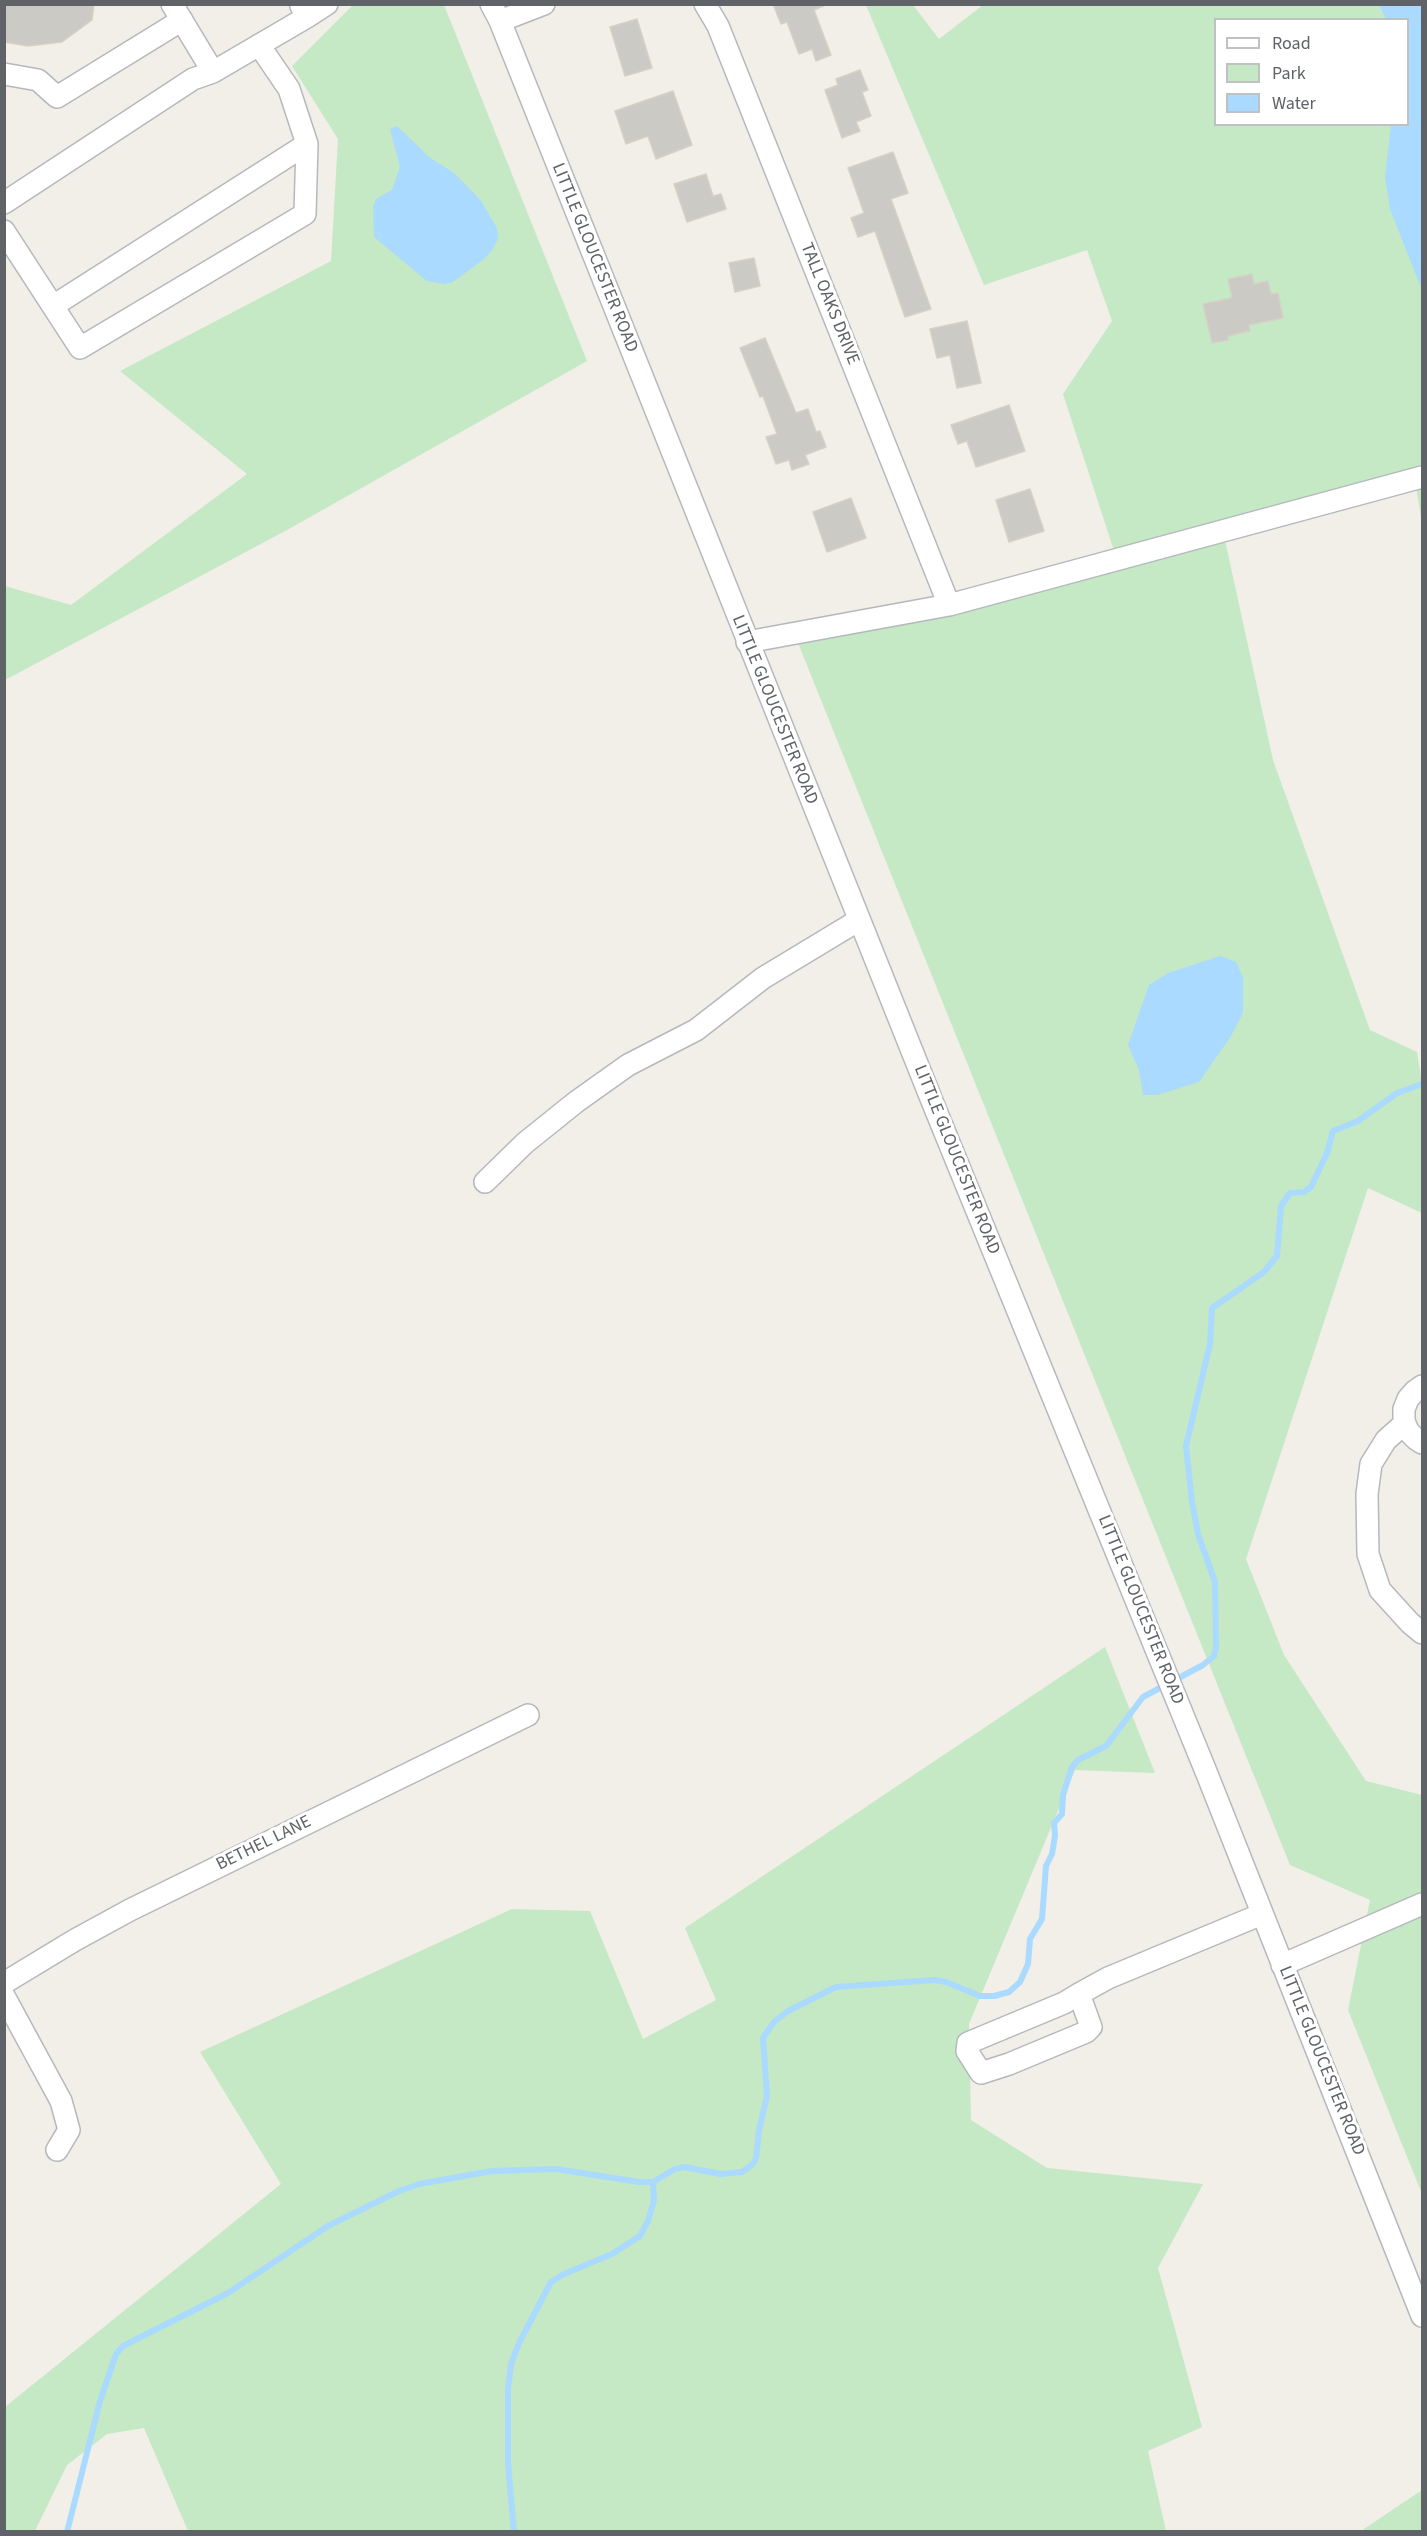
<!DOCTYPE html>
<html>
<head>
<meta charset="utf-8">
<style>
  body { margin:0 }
  #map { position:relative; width:1427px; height:2536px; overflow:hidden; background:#f1efe8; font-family:"Source Sans 3",sans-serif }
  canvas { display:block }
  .frame { position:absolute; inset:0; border:6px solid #5f6368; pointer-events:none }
  .legend { position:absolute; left:1214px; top:18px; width:195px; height:108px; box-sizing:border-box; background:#fff; border:2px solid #bfc1c3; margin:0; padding:8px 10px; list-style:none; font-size:18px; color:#5f6368 }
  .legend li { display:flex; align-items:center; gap:12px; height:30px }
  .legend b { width:30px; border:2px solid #bfc1c3 }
</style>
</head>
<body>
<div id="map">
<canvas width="1427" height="2536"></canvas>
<div class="frame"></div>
<ul class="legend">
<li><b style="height:8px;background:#fff"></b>Road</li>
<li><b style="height:16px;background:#c5e8c5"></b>Park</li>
<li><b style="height:16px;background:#aadaff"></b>Water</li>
</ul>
</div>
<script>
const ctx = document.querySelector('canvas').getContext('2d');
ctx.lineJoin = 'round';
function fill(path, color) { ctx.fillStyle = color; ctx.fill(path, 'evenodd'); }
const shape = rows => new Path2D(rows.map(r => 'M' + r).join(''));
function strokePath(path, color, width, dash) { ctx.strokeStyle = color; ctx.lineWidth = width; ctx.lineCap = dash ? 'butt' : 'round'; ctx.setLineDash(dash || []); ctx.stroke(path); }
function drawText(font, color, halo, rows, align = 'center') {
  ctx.font = font + ' "Source Sans 3",sans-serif'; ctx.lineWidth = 6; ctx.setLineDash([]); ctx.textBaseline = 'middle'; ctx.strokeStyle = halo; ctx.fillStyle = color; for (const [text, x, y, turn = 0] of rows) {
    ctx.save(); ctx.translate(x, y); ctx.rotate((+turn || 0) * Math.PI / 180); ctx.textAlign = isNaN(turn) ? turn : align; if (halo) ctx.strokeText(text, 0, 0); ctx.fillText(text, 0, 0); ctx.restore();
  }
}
fill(shape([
  [353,5,444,5,587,361,287,530,5,680,5,586,71,605,247,474,120,371,331,261,338,139,292,66],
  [866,5,913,5,939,39,983,5,1422,5,1422,524,1414,474,1223,531,1273,760,1370,1030,1417,1052,1422,1084,1422,1213,1368,1188,1246,1559,1284,1655,1366,1781,1422,1795,1422,2194,1348,2010,1370,1900,1290,1865,796,638,1116,557,1063,394,1112,321,1087,250,984,285],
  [1216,20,1408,20,1408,124,1216,124],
  [1105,1647,1155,1773,1075,1770,969,2024,971,2120,1047,2168,1203,2184,1158,2268,1202,2427,1148,2451,1166,2531,188,2531,144,2428,107,2434,67,2465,35,2531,5,2532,5,2407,281,2184,200,2052,512,1909,590,1911,643,2039,716,2000,685,1928],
  [1422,2490,1422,2531,1361,2531]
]), '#c5e8c5');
fill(shape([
  [1379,5,1422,5,1422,290,1390,209,1385,177,1391,125,1408,124,1408,20,1386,19],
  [397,126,429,157,454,173,467,186,481,201,497,228,498,238,493,249,484,259,453,282,444,284,427,281,374,237,373,206,376,199,392,190,400,167,390,129],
  [1220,956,1236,962,1243,977,1243,1013,1231,1036,1199,1082,1157,1095,1143,1095,1139,1070,1128,1045,1149,985,1168,973]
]), '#aadaff');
strokePath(shape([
  [67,2532,100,2401,116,2354,123,2346,228,2293,328,2226,399,2191,419,2184,492,2171,556,2169,639,2182,653,2182,675,2169,684,2167,721,2174,742,2172,753,2164,756,2159,759,2130,767,2096,763,2038,774,2022,788,2011,836,1987,935,1980,946,1982,980,1996,994,1996,1009,1992,1020,1982,1028,1964,1030,1939,1042,1919,1046,1866,1052,1854,1055,1836,1054,1823,1062,1814,1063,1795,1072,1767,1078,1760,1106,1746,1143,1697,1203,1665,1214,1656,1216,1648,1215,1582,1198,1534,1192,1502,1186,1446,1210,1344,1212,1308,1264,1272,1277,1256,1281,1206,1290,1193,1304,1192,1311,1187,1327,1153,1333,1131,1358,1121,1397,1093,1422,1084],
  [514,2532,508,2463,508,2390,511,2364,519,2343,551,2282,564,2274,612,2254,640,2236,648,2221,654,2200,653,2182]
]), '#aadaff', 6);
const building = shape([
  [4,4,94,4,92,20,62,42,28,46,4,42,4,4],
  [773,4,828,4,814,10,831,55,816,61,812,49,799,54,787,22,781,24,773,4],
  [637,19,652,68,625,76,610,27,637,19],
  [860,70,868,90,862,92,871,116,856,122,860,131,842,138,825,90,838,85,836,79,860,70],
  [673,91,692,145,656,159,648,136,626,144,615,111,673,91],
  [893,152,908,193,891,199,931,309,905,317,875,231,858,237,851,218,864,213,848,168,893,152],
  [706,174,713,196,721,194,726,209,687,222,674,184,706,174],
  [754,258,760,286,735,292,729,263,754,258],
  [1252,274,1254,284,1268,281,1271,294,1278,293,1283,318,1249,325,1250,331,1228,336,1228,340,1212,343,1203,304,1232,298,1228,279,1252,274],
  [967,321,981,383,957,388,950,355,937,358,930,329,967,321],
  [765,338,796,413,808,409,816,432,820,431,826,447,805,455,809,464,792,470,789,460,776,464,766,437,777,434,763,396,760,397,740,348,765,338],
  [1009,405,1025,451,976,467,967,441,958,444,951,425,1009,405],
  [1030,489,1044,531,1009,542,996,500,1030,489],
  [851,498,866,538,827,552,813,512,851,498]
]);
fill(building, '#cccac5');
strokePath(building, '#d6d1c6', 1.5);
const minor = shape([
  [172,4,213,72,307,17],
  [491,4,500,21,932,1101,1207,1774,1422,2316],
  [705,4,718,26,949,605],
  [301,6,307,17,327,4],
  [500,21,544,4],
  [4,74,38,80,57,97,182,20],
  [4,203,193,79,213,72],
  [4,231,80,348,305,214,307,144,289,89,259,45],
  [53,306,307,144],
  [747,642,949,605,1422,477],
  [485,1182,525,1143,576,1102,628,1065,696,1030,763,978,859,920],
  [1422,1386,1415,1391,1408,1399,1404,1409,1404,1421,1408,1431,1416,1439,1422,1443],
  [1405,1423,1386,1440,1371,1464,1367,1494,1368,1554,1380,1590,1410,1623,1422,1633],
  [1282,1965,1422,1904],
  [4,1983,75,1940,130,1910,528,1715],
  [1079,1994,1091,2027,1086,2032,1009,2064,981,2073,967,2051,968,2043,1064,2003,1079,1994,1108,1978,1262,1914],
  [4,1996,61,2101,69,2130,57,2150]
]);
strokePath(minor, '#b5b8bc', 24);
strokePath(minor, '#fff', 21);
drawText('18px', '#5f6368', '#fff', [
  ["LITTLE GLOUCESTER ROAD",594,258,68],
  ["TALL OAKS DRIVE",829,304,68],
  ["LITTLE GLOUCESTER ROAD",774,710,68],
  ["LITTLE GLOUCESTER ROAD",956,1160,68],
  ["LITTLE GLOUCESTER ROAD",1140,1610,68],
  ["BETHEL LANE",264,1844,-26],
  ["LITTLE GLOUCESTER ROAD",1321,2061,68]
]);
</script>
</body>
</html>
